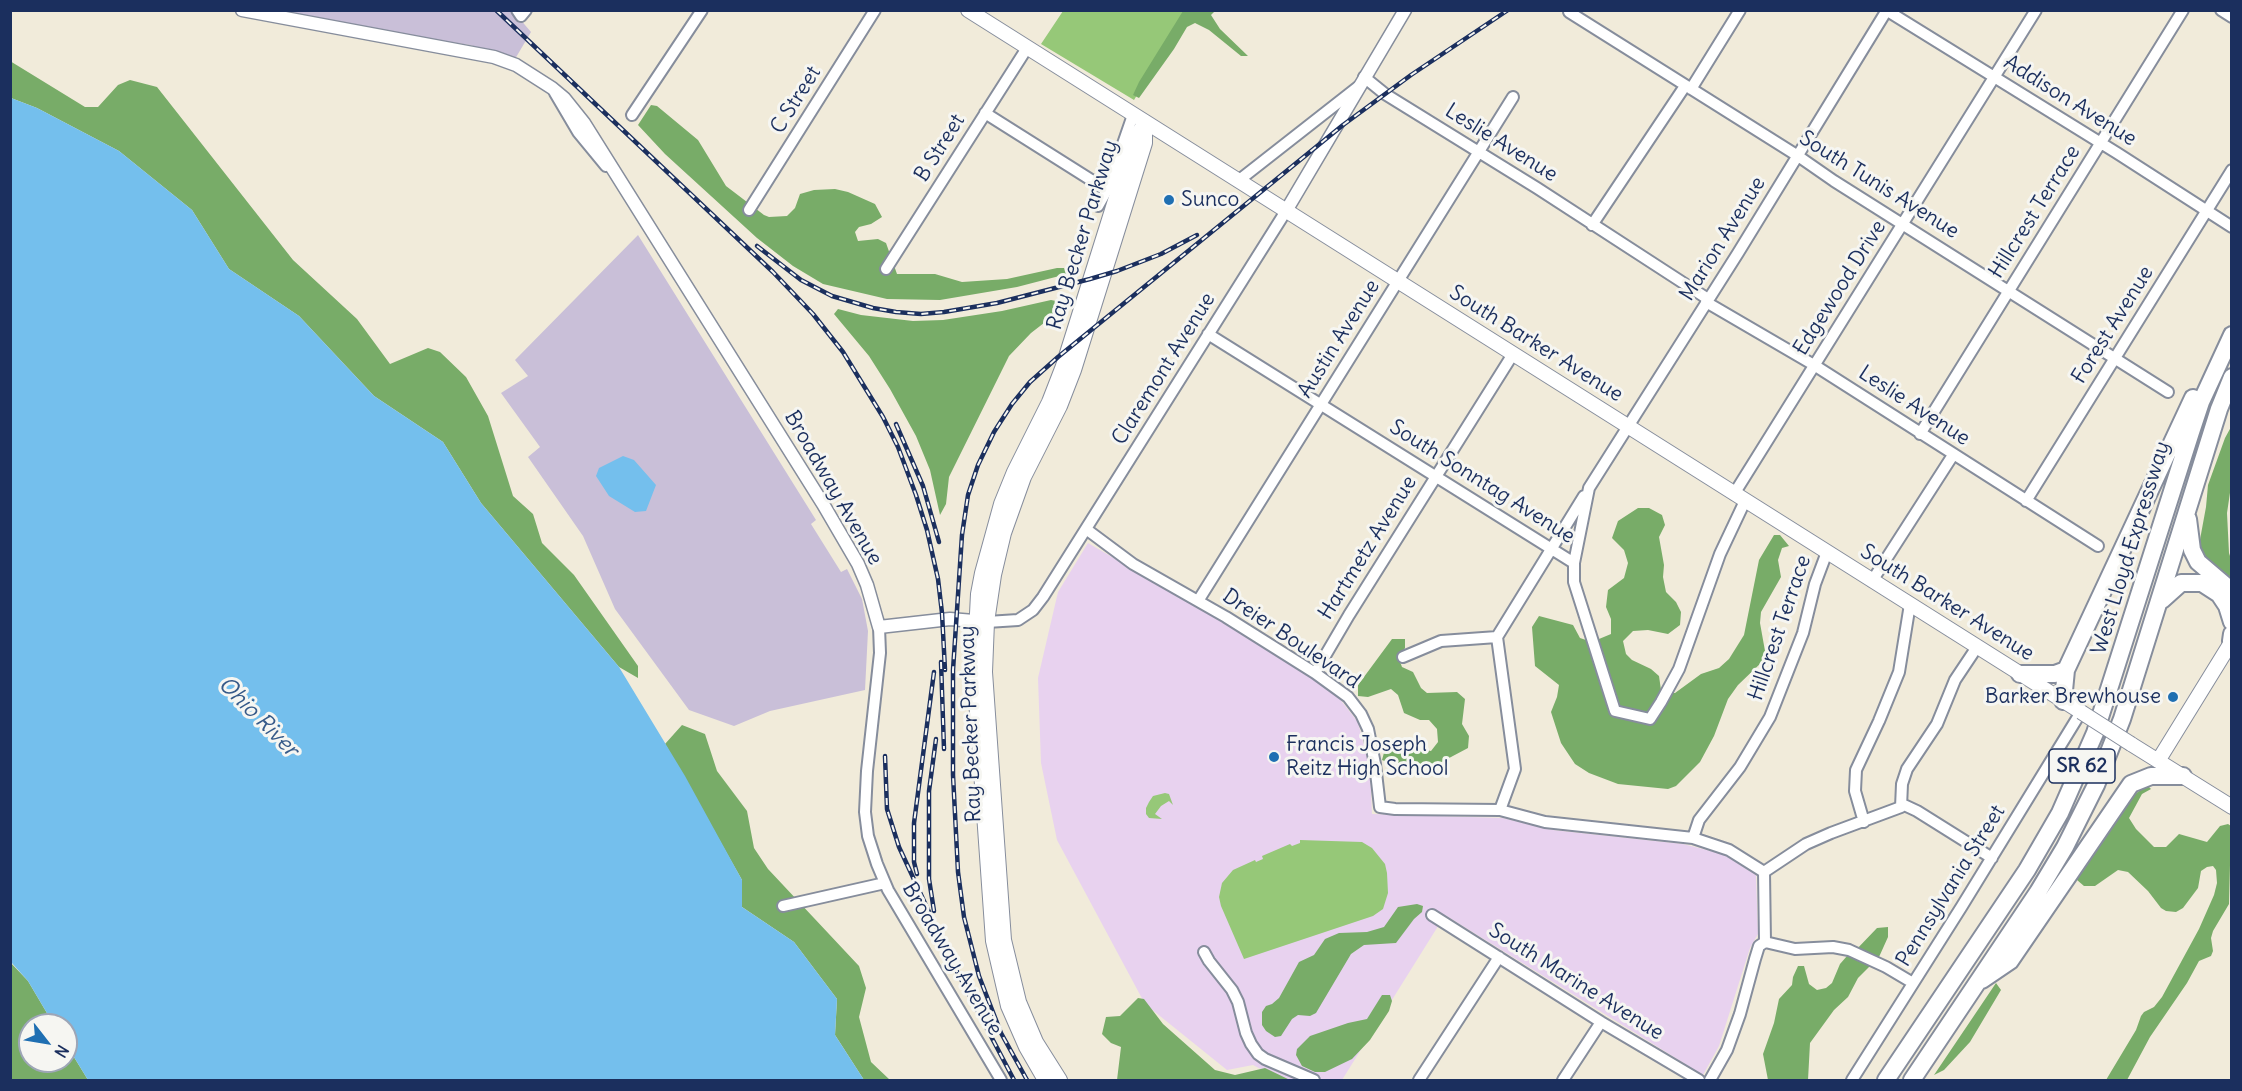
<!DOCTYPE html>
<html>
<head>
<meta charset="utf-8">
<style>
  body { margin:0 }
  #map { position:relative; width:2242px; height:1091px; overflow:hidden; background:#f1ebda; font-family:Delius,sans-serif }
  canvas { display:block }
  .frame { position:absolute; inset:0; border:12px solid #1b2f5e; pointer-events:none }
  .north { position:absolute; left:18px; top:1013px; width:60px; height:60px; box-sizing:border-box; background:#f6f6f2; border:2px solid #9ea6b7; border-radius:50%; rotate:121deg; font-size:16px; font-weight:700; line-height:24px; text-align:center; color:#1b2f5e }
  .north::after { content:''; display:block; margin:auto; width:21px; height:27px; background:#1f6fb2; clip-path:polygon(50% 0,100% 100%,50% 72%,0 100%) }
</style>
</head>
<body>
<div id="map">
<canvas width="2242" height="1091"></canvas>
<div class="frame"></div>
<div class="north">N</div>
</div>
<script>
const ctx = document.querySelector('canvas').getContext('2d');
ctx.lineJoin = 'round';
function fill(path, color) { ctx.fillStyle = color; ctx.fill(path, 'evenodd'); }
const shape = rows => new Path2D(rows.map(r => 'M' + r).join(''));
function strokePath(path, color, width, dash) { ctx.strokeStyle = color; ctx.lineWidth = width; ctx.lineCap = dash ? 'butt' : 'round'; ctx.setLineDash(dash || []); ctx.stroke(path); }
function drawText(font, color, halo, rows, align = 'center') {
  ctx.font = font + ' Delius,sans-serif'; ctx.lineWidth = 6; ctx.setLineDash([]); ctx.textBaseline = 'middle'; ctx.strokeStyle = halo; ctx.fillStyle = color; for (const [text, x, y, turn = 0] of rows) {
    ctx.save(); ctx.translate(x, y); ctx.rotate((+turn || 0) * Math.PI / 180); ctx.textAlign = isNaN(turn) ? turn : align; if (halo) ctx.strokeText(text, 0, 0); ctx.fillText(text, 0, 0); ctx.restore();
  }
}
fill(shape([
  [1088,543,1201,609,1335,693,1358,722,1370,769,1372,814,1503,818,1553,830,1683,844,1723,854,1756,875,1758,934,1750,948,1719,1046,1703,1075,1445,915,1342,1080,1282,1080,1253,1065,1227,1070,1145,1004,1057,840,1041,763,1038,678,1058,592]
]), '#e8d2ef');
fill(shape([
  [280,11,513,11,531,32,515,59,470,45,390,33],
  [638,235,816,520,811,524,841,572,847,569,862,599,868,631,865,690,770,711,734,726,689,710,615,609,583,536,528,457,540,447,501,393,528,376,515,360]
]), '#c9bfd8');
fill(shape([
  [1063,11,1189,11,1134,100,1041,44],
  [1165,793,1169,794,1173,805,1169,801,1161,806,1155,814,1162,819,1149,818,1146,814,1146,808,1149,802,1153,796],
  [1300,840,1362,842,1372,848,1385,864,1387,873,1388,893,1383,909,1373,916,1244,959,1221,906,1219,897,1222,883,1233,870,1255,860,1256,862,1263,859,1262,856,1290,844,1292,846,1300,843]
]), '#96c878');
fill(shape([
  [1183,11,1215,11,1211,15,1220,29,1248,56,1241,56,1209,30,1195,23,1187,27,1174,49,1139,98,1133,95,1139,82],
  [10,61,85,107,98,107,118,85,130,80,157,87,293,260,357,319,390,364,428,348,440,352,466,377,488,416,513,496,533,514,542,543,574,575,638,666,638,678,619,667,481,503,443,442,374,396,299,316,229,269,192,210,119,151,37,108,11,98],
  [651,105,657,106,698,140,726,186,764,215,769,217,787,216,795,208,800,194,814,190,835,189,848,192,875,204,882,217,871,224,859,227,855,232,858,241,878,239,886,243,897,274,935,274,962,282,1007,279,1057,268,1064,268,1067,274,1017,287,940,300,887,299,823,284,793,266,757,238,665,154,638,125],
  [1051,300,1061,302,1062,309,1031,333,1009,356,949,477,946,504,940,515,930,470,916,436,890,389,869,356,834,314,838,309,861,315,913,321,943,320,1002,311],
  [2231,427,2231,486,2227,513,2229,553,2231,559,2231,582,2205,561,2199,545,2206,507,2208,485,2225,438],
  [1638,508,1649,508,1662,515,1665,525,1659,537,1664,565,1663,577,1666,592,1676,602,1681,612,1680,625,1668,634,1648,630,1633,631,1623,641,1626,654,1632,660,1651,669,1659,676,1661,690,1666,693,1675,693,1701,674,1719,668,1729,659,1744,635,1759,560,1774,535,1780,535,1789,546,1782,548,1778,560,1781,577,1761,612,1760,623,1765,651,1763,661,1738,685,1728,699,1714,736,1700,762,1676,786,1668,789,1618,784,1589,773,1575,764,1561,743,1551,712,1557,697,1559,685,1535,666,1532,627,1539,616,1573,625,1580,638,1586,640,1599,639,1611,634,1611,619,1606,607,1608,590,1624,578,1628,563,1624,550,1612,538,1618,521],
  [1392,639,1405,639,1405,648,1399,659,1402,667,1413,672,1421,688,1427,693,1457,692,1465,699,1462,724,1469,736,1468,748,1434,766,1415,763,1390,763,1382,760,1385,749,1392,744,1431,751,1438,742,1437,729,1429,720,1420,720,1404,713,1398,695,1391,689,1368,697,1358,696,1358,685],
  [682,725,705,734,717,771,747,811,754,848,768,869,859,966,866,988,859,1017,871,1062,890,1080,864,1080,835,1035,837,999,794,942,742,907,742,880,665,744],
  [2147,785,2151,789,2142,794,2129,818,2136,829,2154,847,2166,847,2179,834,2207,842,2220,826,2228,824,2231,826,2229,904,2213,931,2211,938,2213,951,2211,956,2199,961,2187,983,2150,1037,2127,1080,2106,1080,2136,1030,2141,1016,2144,1012,2154,1007,2162,997,2199,929,2214,895,2217,883,2216,870,2213,866,2207,867,2201,871,2198,888,2183,908,2176,912,2166,911,2161,908,2148,891,2128,872,2118,870,2095,886,2084,886,2077,880,2078,871,2122,804],
  [1417,904,1423,906,1422,912,1414,919,1396,943,1364,945,1351,954,1316,1013,1310,1016,1298,1015,1292,1019,1281,1036,1275,1037,1266,1031,1262,1025,1262,1012,1266,1006,1272,1004,1279,998,1299,962,1314,955,1325,939,1339,933,1367,932,1384,927,1398,907],
  [1888,927,1888,937,1879,957,1858,978,1848,997,1834,1010,1810,1043,1808,1080,1768,1080,1763,1054,1774,1023,1779,999,1792,985,1793,977,1798,966,1804,966,1809,984,1817,990,1826,988,1832,983,1840,964,1847,956,1854,952,1877,928],
  [10,962,28,981,54,1025,30,1025,30,1061,66,1061,66,1044,88,1080,11,1080],
  [1996,983,2001,990,1970,1042,1944,1070,1934,1075],
  [1382,995,1390,995,1392,1001,1389,1011,1370,1040,1352,1059,1325,1072,1315,1072,1302,1066,1296,1055,1297,1049,1310,1036,1348,1023,1367,1019],
  [1138,998,1144,999,1163,1024,1215,1070,1235,1075,1265,1068,1290,1080,1117,1080,1121,1047,1111,1043,1102,1034,1106,1017,1120,1016]
]), '#78ac68');
fill(shape([
  [11,98,37,108,119,151,192,210,229,269,299,316,374,396,443,442,481,503,619,667,685,776,742,880,742,907,794,942,837,999,835,1035,864,1080,88,1080,66,1044,66,1025,54,1025,28,981,11,962],
  [623,456,634,460,656,485,646,511,635,512,609,496,596,476,599,468]
]), '#74bfed');
const minor = shape([
  [517,10,521,16,526,10],
  [1886,10,2117,153,2232,227],
  [2221,10,2232,17],
  [1569,12,1798,156,1834,181,2168,392],
  [1364,77,1385,94,1537,188,1708,299],
  [1691,89,1740,10],
  [555,93,578,132,606,166],
  [985,113,1107,190],
  [632,115,702,10],
  [1238,181,1358,87],
  [1098,206,1107,190,1133,115],
  [749,210,875,10],
  [1592,225,1685,86],
  [886,269,1027,48],
  [1706,302,1814,365,2098,546],
  [1208,334,1574,563],
  [1920,434,2183,10],
  [1734,494,2036,10],
  [1745,501,1720,554,1679,669,1661,702,1650,719,1615,711,1574,582,1574,563,1589,488,1738,253,1887,10],
  [2026,501,2232,170],
  [1086,529,1133,564,1226,617,1315,673,1348,697,1361,714,1368,729,1375,764,1380,807,1395,809,1500,810,1545,822,1693,838,1729,850,1764,872],
  [1872,581,1953,455],
  [1198,601,1513,97],
  [987,622,1018,620,1033,610,1043,597,1286,211],
  [879,627,880,653,867,771,865,812,868,836,877,864,888,890,1001,1080],
  [1403,657,1441,641,1497,637],
  [1315,673,1349,615,1513,354],
  [1902,804,1917,811,1992,858],
  [1500,810,1515,769,1497,637,1584,496],
  [1864,822,1855,791,1856,770,1879,721,1899,672,1910,604],
  [1693,838,1699,820,1740,767,1770,717,1803,633,1815,584,1827,552],
  [783,906,885,883],
  [1432,915,1601,1022,1699,1080],
  [1765,942,1795,949,1833,947,1849,950,1886,967,1913,983],
  [1204,952,1209,961,1232,990,1238,1002,1246,1033,1251,1044,1258,1054,1265,1059,1314,1080],
  [1419,1080,1499,957],
  [1563,1080,1601,1022],
  [1710,1080,1727,1050,1740,1014,1755,959,1759,946,1765,942,1764,872,1806,844,1831,833,1901,807,1902,784,1907,769,1937,724,1955,680,1977,647],
  [1852,1080,1962,906,2081,712]
]);
const tertiary = shape([
  [242,10,494,57,516,65,552,88,564,98,584,123,823,504,858,564,867,585,879,627,950,619,986,622],
  [1286,211,1405,10]
]);
const secondary = shape([
  [968,10,2081,712],
  [2131,744,2232,807],
  [2158,761,2232,641],
  [1045,1080,1026,1047,1008,1006,993,941,974,672,978,594,982,573,1001,504,1014,472,1049,402,1063,366,1134,140,1145,122],
  [1060,1080,1036,1042,1019,1002,1004,940,985,672,987,622,994,575,1004,533,1024,477,1060,406,1074,370,1145,143,1145,122]
]);
const trunk = shape([
  [2188,519,2192,550,2198,562,2232,591],
  [2162,600,2181,583,2202,583,2219,594,2227,606,2232,622],
  [2231,641,2232,634],
  [2020,674,2055,674,2066,670],
  [2063,701,2066,670,2193,398],
  [1982,980,2010,961,2131,784,2151,776,2183,776],
  [1886,1080,2027,870,2060,813,2095,733,2191,432,2201,402,2232,335],
  [1912,1080,2038,892,2065,847,2096,785,2122,719,2219,409,2232,377]
]);
strokePath(minor, '#868d9c', 14);
strokePath(tertiary, '#868d9c', 15);
strokePath(secondary, '#868d9c', 16);
strokePath(trunk, '#868d9c', 20);
strokePath(minor, '#fff', 10);
strokePath(tertiary, '#fff', 12);
strokePath(secondary, '#fff', 14);
strokePath(trunk, '#fff', 16);
const rail = shape([
  [496,10,773,272,813,314,843,352,883,417,898,447,916,495,927,530,938,579,942,613,945,670],
  [757,246,801,280,832,296,873,308,896,312,921,314,944,312,997,303,1090,279,1117,271,1161,254,1197,235],
  [896,424,923,486,939,542],
  [941,662,944,749],
  [885,756,887,809,899,847,953,964,1014,1080],
  [917,874,914,862,914,823,934,672],
  [934,911,929,879,929,791,936,739],
  [1027,1080,1001,1033,979,976,964,917,958,872,953,775,953,670,962,535,968,495,978,465,994,432,1012,404,1030,382,1058,357,1343,125,1411,75,1508,10]
]);
strokePath(rail, '#1b2f5e', 4.5);
strokePath(rail, '#f6f6f2', 2, [7]);
const secondaryBridge = shape([
  [2081,712,2131,744]
]);
strokePath(secondaryBridge, '#868d9c', 16, []);
strokePath(secondaryBridge, '#fff', 14);
for (const [x, y, r, color] of [
  [1169,200,6,"#1f6fb2"],
  [2173,697,6,"#1f6fb2"],
  [1274,757,6,"#1f6fb2"]
]) { const dot = new Path2D(); dot.arc(x, y, r, 0, 2 * Math.PI); ctx.fillStyle = color; ctx.fill(dot); strokePath(dot, '#f6f6f2', 2); }
for (const [x, y, w] of [
  [2082,766,66]
]) { const box = new Path2D(); box.roundRect(x - w / 2, y - 17, w, 34, 4.5); ctx.fillStyle = '#f6f6f2'; ctx.fill(box); strokePath(box, '#1b2f5e', 1.5); }
drawText('bold 20px', '#1b2f5e', null, [
  ["SR 62",2082,766]
]);
drawText('21px', '#1b2f5e', '#f6f6f2', [
  ["C Street",796,100,-58],
  ["Addison Avenue",2070,101,32],
  ["Leslie Avenue",1501,143,32],
  ["B Street",940,148,-58],
  ["South Tunis Avenue",1879,185,32],
  ["Hillcrest Terrace",2035,212,-58],
  ["Ray Becker Parkway",1083,235,-73],
  ["Marion Avenue",1723,239,-58],
  ["Edgewood Drive",1840,288,-58],
  ["Forest Avenue",2113,325,-58],
  ["Austin Avenue",1339,339,-58],
  ["South Barker Avenue",1536,344,32],
  ["Claremont Avenue",1164,369,-58],
  ["Leslie Avenue",1914,406,33],
  ["South Sonntag Avenue",1482,482,32],
  ["Broadway Avenue",833,488,60],
  ["Hartmetz Avenue",1368,548,-58],
  ["West Lloyd Expressway",2131,548,-73],
  ["South Barker Avenue",1947,603,32],
  ["Hillcrest Terrace",1780,628,-71],
  ["Dreier Boulevard",1291,639,34],
  ["Ray Becker Parkway",971,724,-92],
  ["Pennsylvania Street",1951,886,-58],
  ["Broadway Avenue",952,959,59],
  ["South Marine Avenue",1576,982,32]
]);
drawText('21px', '#1b2f5e', '#f6f6f2', [
  ["Sunco",1181,200],
  ["Barker Brewhouse",2161,697,"right"],
  ["Francis Joseph",1286,745],
  ["Reitz High School",1286,769]
], 'left');
drawText('italic 22px', '#365a89', '#f6f6f2', [
  ["Ohio River",258,717,45]
]);
</script>
</body>
</html>
